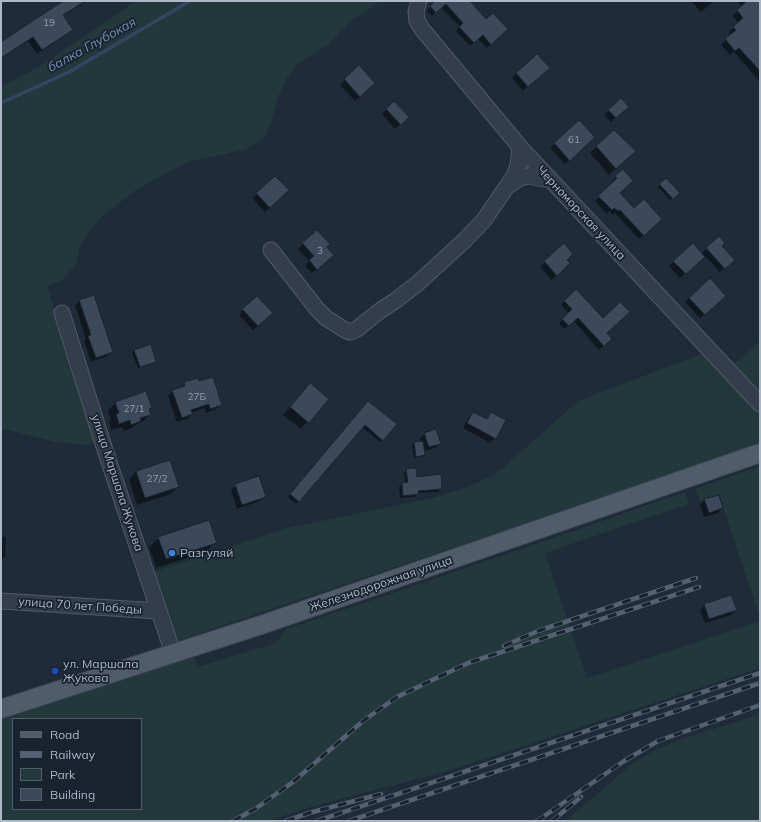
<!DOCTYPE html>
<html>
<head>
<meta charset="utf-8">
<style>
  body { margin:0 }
  #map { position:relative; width:761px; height:822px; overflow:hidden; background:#202b3a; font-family:Mulish,sans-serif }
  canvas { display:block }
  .frame { position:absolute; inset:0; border:2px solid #aeb7c7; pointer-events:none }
  .legend { position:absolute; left:12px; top:718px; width:130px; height:92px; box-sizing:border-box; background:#19222f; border:1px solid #555e6c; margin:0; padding:5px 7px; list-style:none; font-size:12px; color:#aeb7c7 }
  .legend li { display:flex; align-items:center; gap:8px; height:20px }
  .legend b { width:20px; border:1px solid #555e6c }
</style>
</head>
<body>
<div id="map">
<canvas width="761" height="822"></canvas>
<div class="frame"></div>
<ul class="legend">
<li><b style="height:5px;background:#515c6b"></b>Road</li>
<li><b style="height:5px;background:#556172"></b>Railway</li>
<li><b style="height:11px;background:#22383b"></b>Park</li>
<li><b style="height:11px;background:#3c495b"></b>Building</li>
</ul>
</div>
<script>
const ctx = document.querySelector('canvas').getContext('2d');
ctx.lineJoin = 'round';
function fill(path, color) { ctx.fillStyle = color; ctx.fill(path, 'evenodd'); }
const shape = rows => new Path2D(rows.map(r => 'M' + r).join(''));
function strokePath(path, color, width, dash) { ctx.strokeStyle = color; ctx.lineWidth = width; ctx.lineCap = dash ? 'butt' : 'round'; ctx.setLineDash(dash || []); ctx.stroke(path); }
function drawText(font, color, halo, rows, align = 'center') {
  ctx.font = font + ' Mulish,sans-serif'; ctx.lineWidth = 3.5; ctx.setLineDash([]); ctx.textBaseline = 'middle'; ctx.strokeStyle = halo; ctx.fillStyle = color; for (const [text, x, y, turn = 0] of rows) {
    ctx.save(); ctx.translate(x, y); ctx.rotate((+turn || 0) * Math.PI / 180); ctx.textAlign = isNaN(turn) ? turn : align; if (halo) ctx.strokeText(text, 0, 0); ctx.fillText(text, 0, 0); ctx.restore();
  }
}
fill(shape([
  [137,1,380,1,351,21,340,31,329,44,297,64,286,79,278,97,272,118,265,137,246,149,225,154,187,162,136,190,102,216,91,230,80,246,76,265,62,280,47,286,95,432,95,440,90,444,85,445,56,442,1,428,1,87,40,66],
  [760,342,760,392,734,364],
  [704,353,760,412,760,444,177,641,153,572,287,528,437,497,465,488,489,477,502,469,578,401],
  [760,466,760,618,719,495,700,501,695,489],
  [685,492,689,504,545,553,587,678,760,621,760,668,451,770,307,808,269,821,1,821,1,717,193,654,198,667,276,643,286,629,423,583],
  [13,719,141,719,141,809,13,809],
  [760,714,760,821,565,821,630,766,653,751,676,741]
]), '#22383b');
fill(shape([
  [65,1,86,1,63,16,72,30,67,34,37,54,28,41,1,58,1,43],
  [437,1,468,1,486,21,503,33,487,48,478,39,470,46,456,31,460,27,441,7,432,16,427,11],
  [693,1,714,1,701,12,692,2],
  [736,1,760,1,760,82,734,52,730,55,721,45,731,35,729,32,739,23,732,16,742,7],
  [537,55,544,72,523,91,512,78],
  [359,67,369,88,355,101,340,85],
  [621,99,623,111,611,122,604,115],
  [394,102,403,122,395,129,382,114],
  [579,121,589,142,565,164,550,148],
  [614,131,628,158,609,175,590,153],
  [623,171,619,193,634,210,657,223,639,239,615,213,613,215,609,211,607,214,595,201,614,183,612,181],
  [666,179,679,193,670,200,658,187],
  [257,194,283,195,265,212,252,198],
  [317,231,326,247,328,259,312,273,305,266,309,261,298,249],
  [719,237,721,246,733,260,720,272,705,256,680,278,669,266,674,261,701,254],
  [563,245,566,260,569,263,552,280,540,267],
  [576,291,603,319,605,333,611,339,599,350,574,321,564,329,559,323,569,314,561,305],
  [93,296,112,351,107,356,91,362,84,341,86,339,75,306,79,301],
  [689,298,721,300,700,318,685,302],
  [243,310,267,318,253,330,239,315],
  [134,351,155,361,153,363,138,368,132,353],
  [198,382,221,404,216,409,206,413,204,408,191,413,192,414,187,419,177,422,168,396,173,391,180,389,185,383],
  [303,392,327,399,301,429,283,415],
  [116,403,151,408,148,410,150,415,142,422,137,424,132,428,124,431,122,427,111,430,109,422,111,420,108,410],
  [366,405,381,413,382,412,396,424,380,442,362,427,296,504,288,497],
  [473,413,486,420,491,414,495,438,490,443,463,428,469,417],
  [425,434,440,443,435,448,424,451,424,455,422,457,414,458,412,445,414,443,421,442,420,438],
  [169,461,178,486,171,494,137,505,129,479,136,472],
  [407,470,416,478,441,488,438,492,418,493,414,497,400,498,399,487,402,484,405,483,404,473],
  [236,485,265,496,260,501,237,509,231,490],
  [705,500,722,508,718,513,704,517,700,505],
  [1,536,6,537,5,557,1,560],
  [159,538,215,542,206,552,156,568,149,547],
  [705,605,735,610,731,615,705,623,700,610]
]), '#0007');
strokePath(shape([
  [1,103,69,72,190,1]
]), '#324663', 3.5);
const building = shape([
  [63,1,85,1,63,15,73,30,42,50,33,37,1,58,1,42,63,1],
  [435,1,470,1,486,19,493,13,508,29,491,45,483,35,474,43,459,27,463,23,446,4,436,13,430,6,435,1],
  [747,1,760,1,760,71,739,48,735,51,725,39,736,30,733,27,743,18,737,10,747,1],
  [537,54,550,68,528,87,516,73,537,54],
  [359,65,375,83,360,97,344,79,359,65],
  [621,98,629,107,616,118,608,110,621,98],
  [394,101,409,117,401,125,386,109,394,101],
  [579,120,595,137,570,161,554,143,579,120],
  [614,130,636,151,616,169,596,146,614,130],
  [623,169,633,181,620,193,634,208,644,199,662,219,644,236,620,210,618,211,614,208,612,210,598,196,617,178,615,176,623,169],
  [275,176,289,190,270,208,256,193,275,176],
  [666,178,680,193,673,199,659,184,666,178],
  [317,230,330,244,327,247,334,255,317,270,309,260,314,256,302,243,317,230],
  [719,236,725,243,722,246,735,260,725,269,706,248,719,236],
  [564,243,573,254,567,260,570,263,557,276,544,261,564,243],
  [693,243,705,257,686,274,673,261,693,243],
  [710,278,726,296,705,315,689,298,710,278],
  [576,289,603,318,620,302,630,312,607,333,612,339,604,346,578,318,569,326,562,319,572,309,564,301,576,289],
  [94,295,113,352,96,358,88,336,91,335,79,300,94,295],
  [257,296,273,313,258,326,242,309,257,296],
  [151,344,156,362,140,367,134,350,151,344],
  [213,377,222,405,210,409,209,404,191,410,193,414,182,418,172,390,185,386,184,382,198,378,199,381,213,377],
  [310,383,329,399,309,423,290,407,310,383],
  [146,391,152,408,149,409,151,415,140,418,141,421,131,425,130,420,119,424,116,414,119,413,115,402,146,391],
  [368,401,397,424,383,441,365,425,299,502,290,494,368,401],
  [473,412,487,419,491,412,506,420,496,439,467,423,473,412],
  [436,429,441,444,429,447,424,433,436,429],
  [423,441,425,455,416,457,414,442,423,441],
  [170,460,179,487,145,498,136,471,170,460],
  [416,468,417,477,441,474,442,489,418,491,419,494,403,496,402,483,408,482,406,469,416,468],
  [259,476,266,497,242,505,235,484,259,476],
  [719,495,723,508,709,513,704,499,719,495],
  [209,520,217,543,166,559,158,537,209,520],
  [731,595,737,610,709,619,704,604,731,595]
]);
fill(building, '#3c495b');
strokePath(building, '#1b2431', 1);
const minor = shape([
  [419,1,416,12,417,21,422,29,520,147,760,404],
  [508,186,520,178,528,176,550,180],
  [271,250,317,309,326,318,345,330,350,332,357,329,381,310,395,301,417,284,465,240,484,220,514,176,518,166,520,147],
  [62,313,105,450,173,653],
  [1,601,159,611]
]);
const major = shape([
  [1,709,261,625,760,453]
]);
strokePath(minor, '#515a68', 17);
strokePath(major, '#3d4654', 20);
strokePath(minor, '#343d4b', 15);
strokePath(major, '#515c6b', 18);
const rail = shape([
  [504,646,538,631,696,578],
  [233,821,255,809,293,782,363,721,397,697,468,663,699,587],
  [286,821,309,813,381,794],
  [317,821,760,673],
  [349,821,760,683],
  [537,821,624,761,658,741,760,705],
  [552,821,581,797]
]);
strokePath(rail, '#556172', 4.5);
strokePath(rail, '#19222f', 3, [9]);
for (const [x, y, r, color] of [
  [172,553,4,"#3f7fe0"],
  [55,671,4,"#1a4fb4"]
]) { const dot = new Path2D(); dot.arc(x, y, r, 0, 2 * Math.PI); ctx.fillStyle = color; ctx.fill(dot); strokePath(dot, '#19222f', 1.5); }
drawText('10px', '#929cac', null, [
  ["19",49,23],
  ["61",574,140],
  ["3",320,251],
  ["27Б",197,397],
  ["27/1",134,409],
  ["27/2",157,479]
]);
drawText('12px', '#aeb7c7', '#19222f', [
  ["Черноморская улица",581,213,47],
  ["улица Маршала Жукова",117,483,72],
  ["Железнодорожная улица",381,584,-19],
  ["улица 70 лет Победы",80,606,4]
]);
drawText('12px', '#aeb7c7', '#19222f', [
  ["Разгуляй",180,553],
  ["ул. Маршала",63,664],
  ["Жукова",63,678]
], 'left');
drawText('italic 13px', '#748eb1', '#19222f', [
  ["балка Глубокая",92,45,-29]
]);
</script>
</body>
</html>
